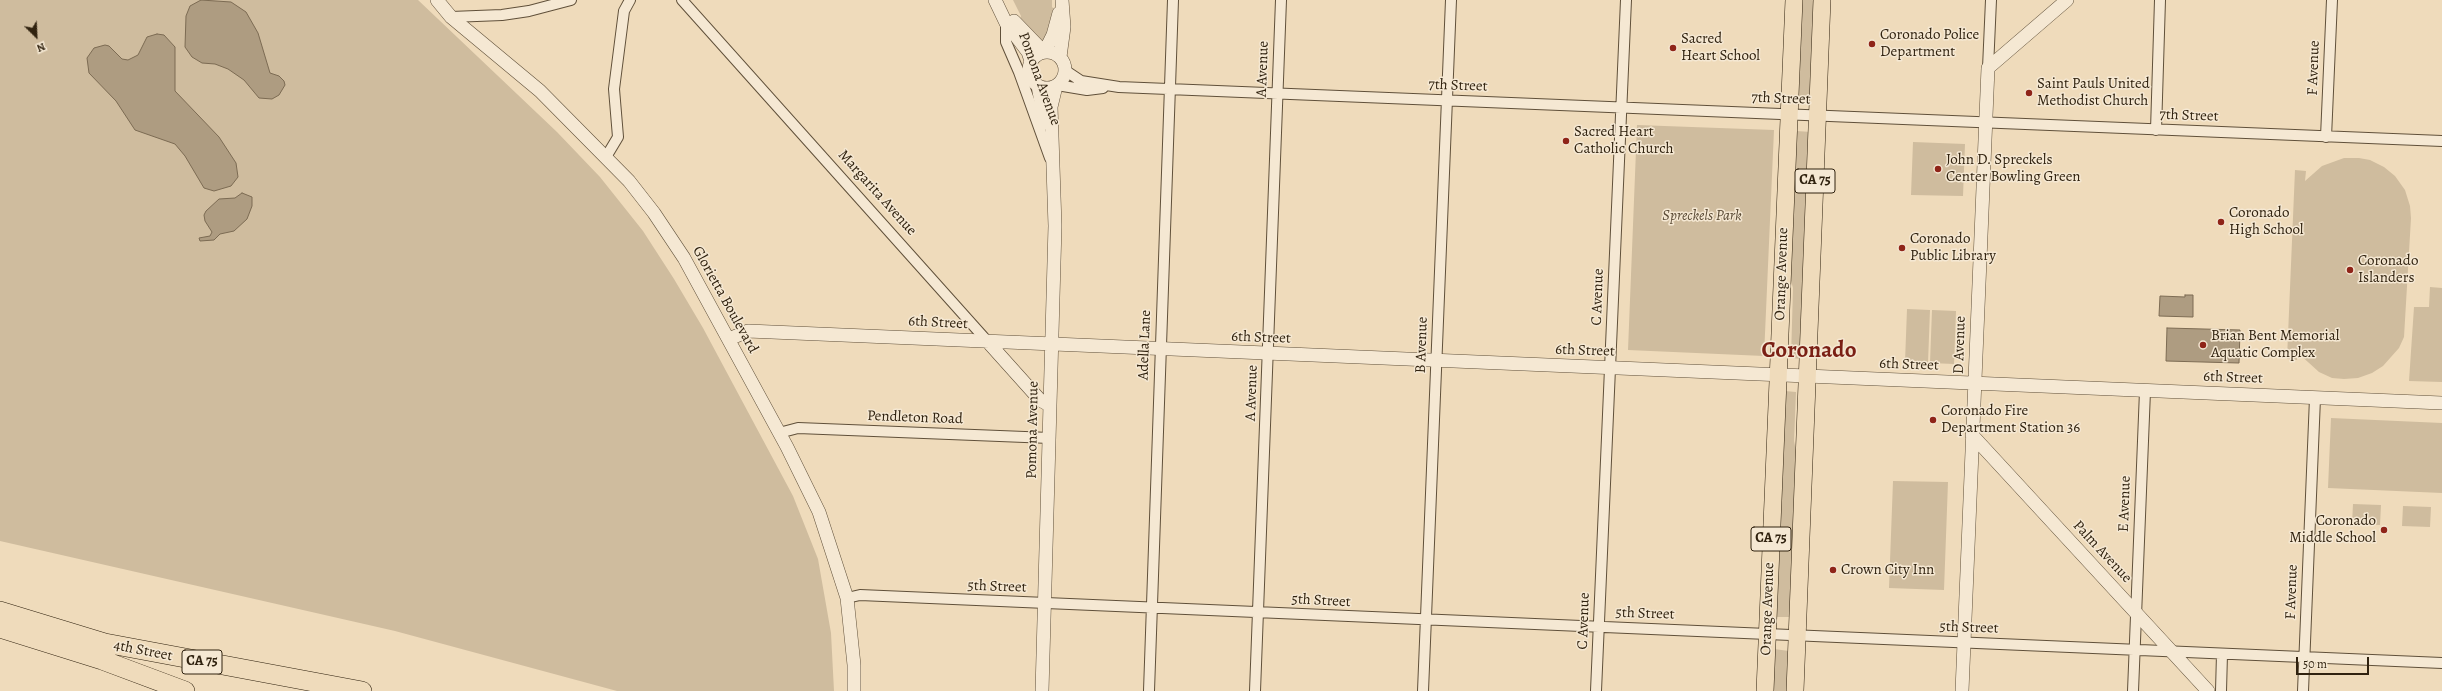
<!DOCTYPE html>
<html>
<head>
<meta charset="utf-8">
<style>
  body { margin:0 }
  #map { position:relative; width:2442px; height:691px; overflow:hidden; background:#efdbbb; font-family:Alegreya,serif }
  canvas { display:block }
  .north { position:absolute; left:16px; top:16px; width:40px; height:40px; -webkit-text-stroke:3px #f5e8d3; paint-order:stroke; rotate:156deg; font-size:11px; font-weight:700; line-height:16px; text-align:center; color:#30220f }
  .north::after { content:''; display:block; margin:auto; width:14px; height:18px; background:#30220f; clip-path:polygon(50% 0,100% 100%,50% 72%,0 100%) }
  .scale { position:absolute; left:2296px; top:657px; width:73px; height:18px; box-sizing:border-box; border:2px solid #30220f; border-top:0; padding-left:5px; font-size:12px; line-height:14px; white-space:nowrap; color:#30220f; -webkit-text-stroke:3px #f5e8d3; paint-order:stroke }
</style>
</head>
<body>
<div id="map">
<canvas width="2442" height="691"></canvas>
<div class="north">N</div>
<div class="scale">50 m</div>
</div>
<script>
const ctx = document.querySelector('canvas').getContext('2d');
ctx.lineJoin = 'round';
function fill(path, color) { ctx.fillStyle = color; ctx.fill(path, 'evenodd'); }
const shape = rows => new Path2D(rows.map(r => 'M' + r).join(''));
function strokePath(path, color, width, dash) { ctx.strokeStyle = color; ctx.lineWidth = width; ctx.lineCap = dash ? 'butt' : 'round'; ctx.setLineDash(dash || []); ctx.stroke(path); }
function drawText(font, color, halo, rows, align = 'center') {
  ctx.font = font + ' Alegreya,serif'; ctx.lineWidth = 3; ctx.setLineDash([]); ctx.textBaseline = 'middle'; ctx.strokeStyle = halo; ctx.fillStyle = color; for (const [text, x, y, turn = 0] of rows) {
    ctx.save(); ctx.translate(x, y); ctx.rotate((+turn || 0) * Math.PI / 180); ctx.textAlign = isNaN(turn) ? turn : align; if (halo) ctx.strokeText(text, 0, 0); ctx.fillText(text, 0, 0); ctx.restore();
  }
}
fill(shape([
  [0,0,418,0,557,132,600,177,643,231,674,279,703,328,793,496,818,559,831,633,834,691,617,691,395,631,0,541],
  [1013,0,1052,0,1052,7,1055,10,1054,19,1042,43,1020,20,1021,16],
  [1802,0,1817,0,1813,99,1798,98],
  [1637,125,1774,130,1764,356,1628,350],
  [1796,131,1812,132,1802,359,1791,358,1793,288,1790,277],
  [1913,142,1965,144,1963,196,1911,195],
  [2344,158,2359,158,2370,160,2384,167,2395,176,2405,190,2410,206,2411,218,2404,337,2399,348,2383,366,2372,373,2358,378,2344,379,2332,378,2319,372,2298,353,2297,360,2287,359,2295,170,2306,171,2305,181,2322,166],
  [2430,287,2442,288,2442,382,2409,381,2414,307,2429,307],
  [1907,309,1930,310,1928,363,1905,362],
  [1932,310,1956,311,1954,364,1930,363],
  [1785,391,1796,392,1794,441,1797,456,1791,617,1776,617],
  [2331,418,2442,423,2442,493,2328,488],
  [1893,481,1948,482,1944,590,1889,588],
  [2353,504,2381,505,2380,525,2352,524],
  [2403,506,2431,507,2430,527,2402,526],
  [1774,649,1789,651,1787,691,1773,691]
]), '#cfbc9e');
const water = shape([
  [201,0,231,2,246,12,258,33,270,73,279,76,284,81,285,85,279,95,272,99,259,98,244,80,228,69,215,64,202,63,192,57,185,47,186,16,190,6,201,0],
  [157,34,164,35,175,47,175,91,219,137,236,163,238,177,231,186,214,191,204,188,185,156,175,144,135,130,116,101,89,73,87,58,94,48,105,45,109,46,122,59,128,60,138,55,147,37,157,34],
  [242,193,252,197,252,206,247,219,234,231,220,234,214,240,200,241,199,238,210,236,212,232,205,221,204,215,206,211,219,199,235,198,242,193],
  [2185,295,2193,295,2193,317,2159,316,2160,296,2185,297,2185,295],
  [2167,328,2240,330,2239,363,2166,361,2167,328]
]);
fill(water, '#ae9c81');
strokePath(water, '#7c6b53', 1);
const minor = shape([
  [682,0,988,342],
  [451,17,502,15,529,11,571,0],
  [1006,23,1006,42,1019,72,1050,158],
  [1988,68,1991,0],
  [1066,71,1081,81,1119,87,2442,141],
  [1057,85,1087,90,1103,88],
  [2156,130,2160,0],
  [2326,137,2332,0],
  [606,157,618,137,614,89,624,11,630,0],
  [779,433,798,428,1050,438],
  [847,598,860,595,2442,663],
  [1149,691,1173,0],
  [1255,691,1281,0],
  [1423,691,1451,0],
  [1596,691,1626,0],
  [2133,691,2145,391],
  [2221,691,2222,654],
  [2303,691,2315,398]
]);
const tertiary = shape([
  [437,0,451,17,540,91,629,181,654,213,684,258,787,447,819,512,847,598,854,665,854,691],
  [995,0,1006,23,1028,52,1031,61],
  [1014,21,1043,51],
  [1045,51,1053,35,1059,13],
  '1029 70a18 18 0 1 1 36 0a18 18 0 1 1-36 0Z',
  [1060,57,1064,27,1062,0],
  [1038,86,1045,123],
  [729,339,748,331,2442,403],
  [988,342,1040,400,1049,405],
  [1972,435,2208,691],
  [1042,691,1055,226,1051,107,1056,86],
  [1962,691,1988,68,2067,0]
]);
const trunk = shape([
  [1765,691,1794,0],
  [1795,691,1822,0]
]);
const motorway = shape([
  [0,611,105,643,362,691],
  [0,628,102,660,185,691]
]);
strokePath(minor, '#60503a', 12);
strokePath(tertiary, '#60503a', 14);
strokePath(trunk, '#30220f', 18);
strokePath(motorway, '#30220f', 20);
strokePath(minor, '#f5e8d3', 10);
strokePath(tertiary, '#f5e8d3', 13);
strokePath(trunk, '#efdbbb', 17);
strokePath(motorway, '#efdbbb', 19);
for (const [x, y, r, color] of [
  [1872,44,4,"#8f2418"],
  [1673,48,4,"#8f2418"],
  [2029,93,4,"#8f2418"],
  [1566,141,4,"#8f2418"],
  [1938,169,4,"#8f2418"],
  [2221,222,4,"#8f2418"],
  [1902,248,4,"#8f2418"],
  [2350,270,4,"#8f2418"],
  [2203,345,4,"#8f2418"],
  [1933,420,4,"#8f2418"],
  [2384,530,4,"#8f2418"],
  [1833,570,4,"#8f2418"]
]) { const dot = new Path2D(); dot.arc(x, y, r, 0, 2 * Math.PI); ctx.fillStyle = color; ctx.fill(dot); strokePath(dot, '#f5e8d3', 1.5); }
for (const [x, y, w] of [
  [1815,181,40],
  [1771,539,40],
  [202,662,40]
]) { const box = new Path2D(); box.roundRect(x - w / 2, y - 12, w, 24, 3); ctx.fillStyle = '#f5e8d3'; ctx.fill(box); strokePath(box, '#30220f', 1); }
drawText('bold 14px', '#30220f', null, [
  ["CA 75",1815,181],
  ["CA 75",1771,539],
  ["CA 75",202,662]
]);
drawText('15px', '#30220f', '#f5e8d3', [
  ["Coronado Police",1880,35],
  ["Department",1880,52],
  ["Sacred",1681,39],
  ["Heart School",1681,56],
  ["Saint Pauls United",2037,84],
  ["Methodist Church",2037,101],
  ["Sacred Heart",1574,132],
  ["Catholic Church",1574,149],
  ["John D. Spreckels",1946,160],
  ["Center Bowling Green",1946,177],
  ["Coronado",2229,213],
  ["High School",2229,230],
  ["Coronado",1910,239],
  ["Public Library",1910,256],
  ["Coronado",2358,261],
  ["Islanders",2358,278],
  ["Brian Bent Memorial",2211,336],
  ["Aquatic Complex",2211,353],
  ["Coronado Fire",1941,411],
  ["Department Station 36",1941,428],
  ["Coronado",2376,521,"right"],
  ["Middle School",2376,538,"right"],
  ["Crown City Inn",1841,570]
], 'left');
drawText('15px', '#30220f', '#f5e8d3', [
  ["F Avenue",2314,68,-88],
  ["A Avenue",1263,69,-88],
  ["Pomona Avenue",1039,79,70],
  ["7th Street",1458,86,2],
  ["7th Street",1781,99,2],
  ["7th Street",2189,116,2],
  ["Margarita Avenue",877,193,48],
  ["Orange Avenue",1782,274,-88],
  ["C Avenue",1598,297,-88],
  ["Glorietta Boulevard",725,300,61],
  ["6th Street",938,323,3],
  ["6th Street",1261,338,2],
  ["Adella Lane",1145,345,-88],
  ["B Avenue",1422,345,-88],
  ["D Avenue",1960,345,-88],
  ["6th Street",1585,351,2],
  ["6th Street",1909,365,2],
  ["6th Street",2233,378,2],
  ["A Avenue",1252,393,-88],
  ["Pendleton Road",915,418,2],
  ["Pomona Avenue",1033,430,-89],
  ["E Avenue",2125,504,-88],
  ["Palm Avenue",2102,552,47],
  ["5th Street",997,587,2],
  ["F Avenue",2292,592,-88],
  ["5th Street",1321,601,3],
  ["Orange Avenue",1768,609,-88],
  ["5th Street",1645,614,2],
  ["C Avenue",1584,621,-88],
  ["5th Street",1969,628,2],
  ["4th Street",143,651,11]
]);
drawText('italic 15px', '#584833', '#f5e8d3', [
  ["Spreckels Park",1702,216]
]);
drawText('bold 23px', '#7a1f14', '#f5e8d3', [
  ["Coronado",1809,351]
]);
</script>
</body>
</html>
